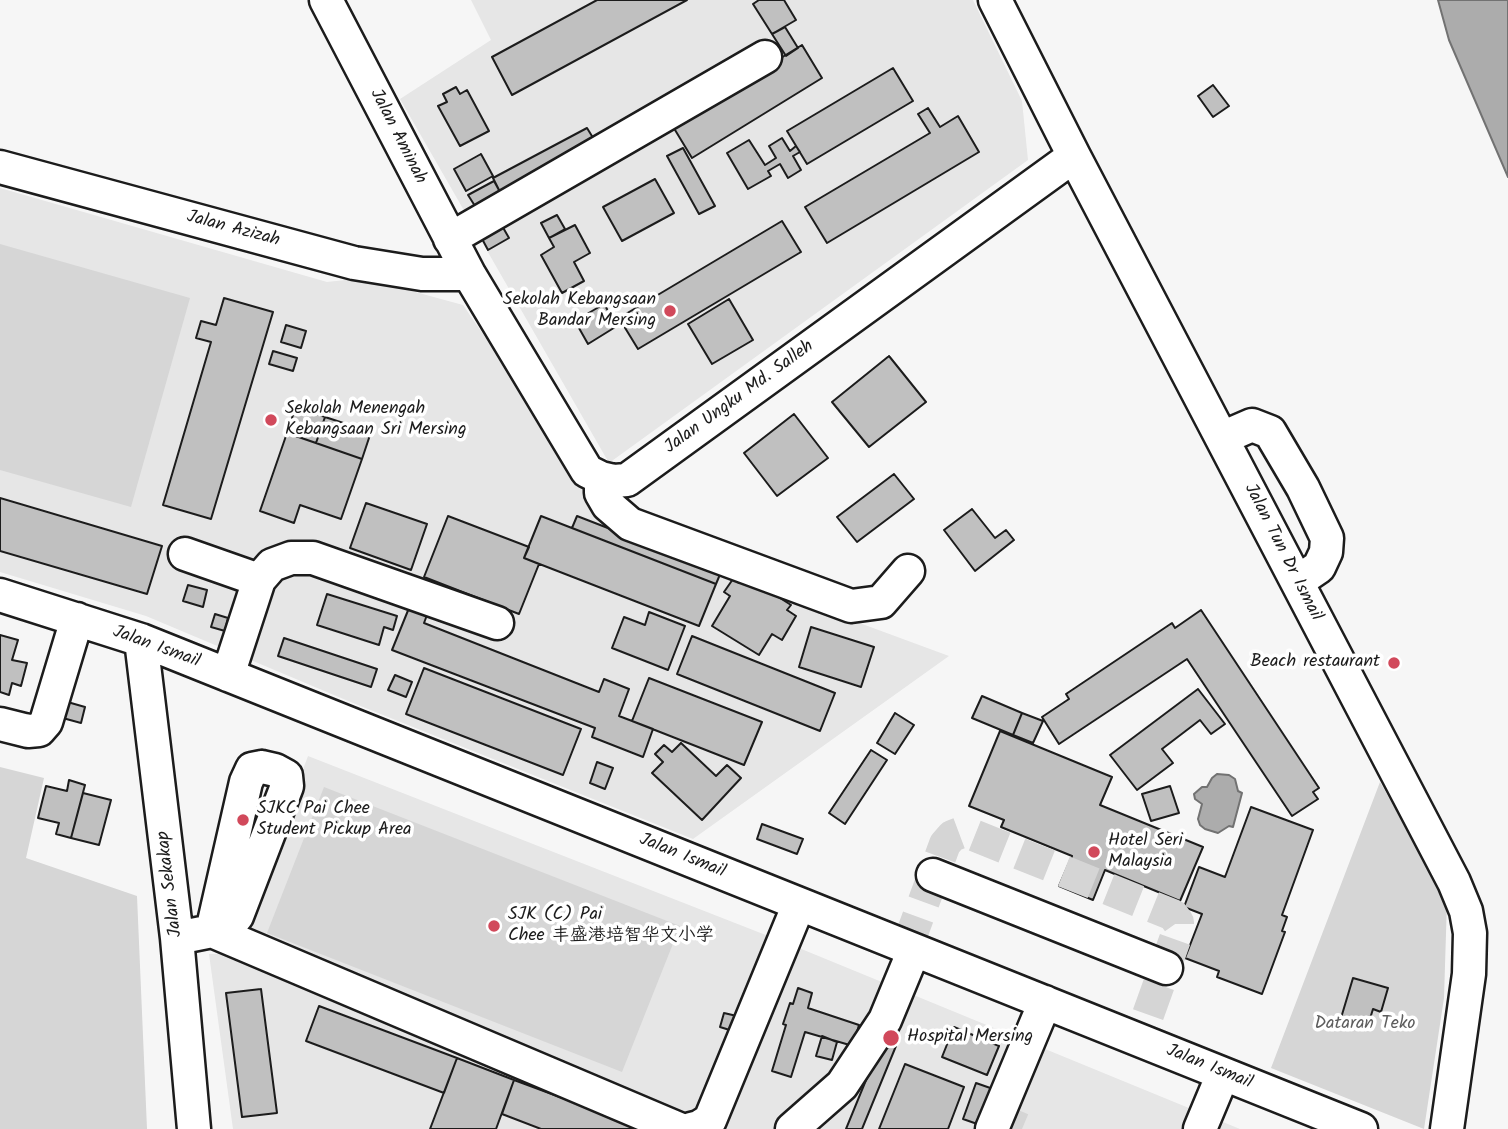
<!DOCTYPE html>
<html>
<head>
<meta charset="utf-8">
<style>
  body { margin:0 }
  canvas { display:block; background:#f6f6f6 }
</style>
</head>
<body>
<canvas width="1508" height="1129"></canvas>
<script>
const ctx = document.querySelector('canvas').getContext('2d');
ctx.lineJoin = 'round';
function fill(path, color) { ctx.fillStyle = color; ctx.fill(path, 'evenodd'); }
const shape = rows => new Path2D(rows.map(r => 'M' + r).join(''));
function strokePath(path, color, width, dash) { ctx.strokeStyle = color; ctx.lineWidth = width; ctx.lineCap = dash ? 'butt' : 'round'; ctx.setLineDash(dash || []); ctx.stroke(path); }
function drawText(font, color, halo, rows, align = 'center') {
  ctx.font = font + ' Kalam,"LXGW WenKai TC",sans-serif'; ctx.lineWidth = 7; ctx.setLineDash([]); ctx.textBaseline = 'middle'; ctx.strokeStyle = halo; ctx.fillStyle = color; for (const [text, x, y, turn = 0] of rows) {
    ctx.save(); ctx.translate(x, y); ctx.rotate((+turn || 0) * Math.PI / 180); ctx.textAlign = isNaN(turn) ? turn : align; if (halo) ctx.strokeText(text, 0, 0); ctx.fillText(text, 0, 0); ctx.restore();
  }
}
fill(shape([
  [471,0,973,0,1022,101,1028,160,609,463,400,99,491,40],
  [0,188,327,282,364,278,463,305,621,535,949,656,693,839,353,703,146,616,0,572],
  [308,756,799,948,1240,1129,233,1129,209,954,234,954]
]), '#e6e6e6');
fill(shape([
  [0,244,190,298,131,507,0,470],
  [0,767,44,778,26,858,137,896,147,1129,0,1129],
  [1380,782,1447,901,1444,998,1424,1129,1271,1068],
  [324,787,680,926,622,1072,267,933]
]), '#d6d6d6');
const water = shape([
  [1438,0,1508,0,1508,177,1449,40,1438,0],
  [1217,774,1229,775,1235,779,1238,791,1242,793,1233,827,1229,826,1218,833,1205,829,1200,825,1198,819,1202,804,1195,799,1194,794,1202,787,1207,787,1212,778,1217,774]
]);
fill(water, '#acacac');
strokePath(water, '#727272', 2);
const building = shape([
  [597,0,687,0,512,95,492,57,597,0],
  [759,0,784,0,796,20,772,34,753,4,759,0],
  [785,27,798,48,786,56,772,34,785,27],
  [802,45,822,78,692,158,672,125,802,45],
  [893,68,913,101,807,164,787,131,893,68],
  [1213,85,1229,106,1213,117,1198,96,1213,85],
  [456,87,460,94,467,90,489,131,460,146,438,106,447,102,443,94,456,87],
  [928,108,940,127,958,116,979,152,827,243,805,207,930,133,918,114,928,108],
  [587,128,595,141,500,192,493,178,587,128],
  [782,138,790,151,796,146,800,152,793,156,801,170,788,178,780,164,768,171,771,176,748,189,727,153,749,140,765,165,776,158,769,146,782,138],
  [683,148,715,206,699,214,667,156,683,148],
  [481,154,493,176,466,191,454,169,481,154],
  [655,179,674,213,622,241,603,207,655,179],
  [494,181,500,192,475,206,468,195,494,181],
  [557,215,565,229,549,238,541,223,557,215],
  [782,221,801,252,638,349,619,318,782,221],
  [501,224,509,238,488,250,480,235,501,224],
  [575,225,590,253,574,262,584,281,562,293,541,255,554,247,549,238,575,225],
  [224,298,273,312,211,519,163,505,211,342,196,338,201,321,216,325,224,298],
  [729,299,753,340,712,364,688,324,729,299],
  [604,304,617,326,588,344,575,321,604,304],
  [286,325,306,331,301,348,281,342,286,325],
  [273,351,297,358,293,371,269,364,273,351],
  [889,356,926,402,869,447,832,402,889,356],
  [296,406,325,417,316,443,287,433,296,406],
  [794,414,828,458,777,496,744,453,794,414],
  [325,417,371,432,362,459,316,443,325,417],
  [287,433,362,459,341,519,300,505,294,523,260,511,287,433],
  [894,474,914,499,857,542,837,517,894,474],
  [0,498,162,546,147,594,0,551,0,498],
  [366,503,427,524,411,570,350,548,366,503],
  [972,509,995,538,1006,530,1014,540,975,571,944,530,972,509],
  [448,516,529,547,524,558,539,564,519,614,424,577,448,516],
  [541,516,716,584,699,626,524,558,541,516],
  [577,516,721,572,716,584,572,528,577,516],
  [744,575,791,605,787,610,796,616,782,640,772,634,759,655,712,626,730,596,724,592,733,579,739,583,744,575],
  [188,585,207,590,203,607,183,601,188,585],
  [327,594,397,616,393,630,384,627,379,645,317,625,327,594],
  [409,608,427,615,424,623,599,692,604,679,629,689,619,716,653,729,643,757,592,737,595,728,392,650,409,608],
  [1201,610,1319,788,1313,792,1318,799,1292,816,1187,659,1059,744,1042,717,1069,699,1066,694,1172,623,1175,628,1201,610],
  [649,612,685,626,668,670,612,648,624,617,645,625,649,612],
  [215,614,228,618,225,631,211,627,215,614],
  [811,627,874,647,861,687,799,667,811,627],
  [0,635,18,640,12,660,27,663,21,686,12,683,9,695,0,692,0,635],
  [692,636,835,693,820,731,677,674,692,636],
  [284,638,377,669,371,687,278,656,284,638],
  [424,668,581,729,563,775,406,714,424,668],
  [395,675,412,682,406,697,388,690,395,675],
  [649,678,762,722,744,765,632,721,649,678],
  [1198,689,1225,724,1211,734,1200,720,1162,749,1173,763,1137,790,1110,755,1198,689],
  [982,696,1022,713,1013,735,972,718,982,696],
  [64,701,85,707,81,723,59,717,64,701],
  [895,713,914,725,895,754,877,743,895,713],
  [1022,713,1043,721,1033,743,1013,735,1022,713],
  [1000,731,1112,777,1100,805,1203,847,1180,901,1105,870,1093,900,1059,886,1072,856,1001,827,1004,820,969,806,1000,731],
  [681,743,716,776,727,765,741,778,702,820,652,773,663,762,655,754,664,745,672,752,681,743],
  [871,750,887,760,845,824,829,813,871,750],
  [597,762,613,768,605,789,590,783,597,762],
  [69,780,85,785,71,838,56,834,59,823,38,818,46,786,67,791,69,780],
  [1170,786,1179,813,1151,821,1142,794,1170,786],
  [83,793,111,800,99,845,71,838,83,793],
  [1251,807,1313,830,1282,915,1287,917,1282,931,1285,932,1262,994,1217,977,1219,971,1185,958,1202,914,1184,907,1199,867,1225,877,1251,807],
  [762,824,803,839,797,854,757,839,762,824],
  [1353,978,1388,988,1381,1012,1373,1009,1368,1025,1341,1018,1353,978],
  [798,988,812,993,808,1008,859,1025,853,1046,805,1032,791,1077,772,1071,786,1025,783,1024,790,1003,793,1004,798,988],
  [261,989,277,1113,242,1117,226,993,261,989],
  [319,1006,457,1058,444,1093,306,1041,319,1006],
  [724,1013,741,1017,736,1032,720,1027,724,1013],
  [954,1027,999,1046,987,1075,942,1057,954,1027],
  [822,1036,837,1042,832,1060,816,1056,822,1036],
  [882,1041,896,1046,862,1129,846,1129,882,1041],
  [457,1058,514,1080,496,1129,430,1129,457,1058],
  [905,1064,964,1087,948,1129,879,1129,905,1064],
  [514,1080,646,1129,541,1129,502,1114,514,1080],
  [976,1083,996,1090,983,1126,963,1119,976,1083]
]);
fill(building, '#c0c0c0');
strokePath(building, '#1c1c1c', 2);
strokePath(shape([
  [907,947,945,844,952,836,960,833,973,835,1173,915,1178,922,1178,931,1139,1040],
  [996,1118,1022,1129]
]), '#d5d5d5', 32, [32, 16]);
const minor = shape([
  [326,0,469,274,587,471,601,478,614,481,627,480,1074,156],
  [995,0,1074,156,1454,882,1466,911,1470,933,1469,974,1447,1129],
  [0,167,354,263,422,274,469,274],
  [450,239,765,57],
  [1222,438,1252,425,1270,432,1303,488,1327,538,1326,552,1319,567,1297,582],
  [601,478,601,493,608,505,630,524,851,606,881,602,908,571],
  [185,554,259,580],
  [0,595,141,640,1361,1129],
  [141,640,177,938,194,1129],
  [228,675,259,580,272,565,291,558,313,558,497,623],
  [0,724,28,731,39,730,46,722,77,619],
  [262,767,275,770,286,776,287,786,237,916,227,928,212,931,246,782,252,769,262,767],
  [933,875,1166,968],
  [177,938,212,931,679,1129],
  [691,1129,699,1127,710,1120,799,904],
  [792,1129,842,1085,885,1020,914,950],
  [992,1129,1045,1002],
  [1200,1129,1223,1074]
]);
strokePath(minor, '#1c1c1c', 37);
strokePath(minor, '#fff', 32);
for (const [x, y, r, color] of [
  [670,311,7,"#d1495b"],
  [271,420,7,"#d1495b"],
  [1394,663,7,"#d1495b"],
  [243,820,7,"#d1495b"],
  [1094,852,7,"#d1495b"],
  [494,926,7,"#d1495b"],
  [891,1038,9,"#d1495b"]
]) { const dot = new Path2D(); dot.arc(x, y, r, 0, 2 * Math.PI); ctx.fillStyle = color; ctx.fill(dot); strokePath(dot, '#fff', 2.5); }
drawText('18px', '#1c1c1c', '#fff', [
  ["Jalan Aminah",397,137,63],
  ["Jalan Azizah",233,230,15],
  ["Jalan Ungku Md. Salleh",740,398,-36],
  ["Jalan Tun Dr Ismail",1282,553,63],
  ["Jalan Ismail",156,648,20],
  ["Jalan Ismail",682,857,22],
  ["Jalan Sekakap",171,884,-97],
  ["Jalan Ismail",1209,1068,22]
]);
drawText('18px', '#1c1c1c', '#fff', [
  ["Sekolah Kebangsaan",656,301,"right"],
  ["Bandar Mersing",656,322,"right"],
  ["Sekolah Menengah",285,410],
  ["Kebangsaan Sri Mersing",285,431],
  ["Beach restaurant",1380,663,"right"],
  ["SJKC Pai Chee",257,810],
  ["Student Pickup Area",257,831],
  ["Hotel Seri",1108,842],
  ["Malaysia",1108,863],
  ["SJK (C) Pai",508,916],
  ["Chee 丰盛港培智华文小学",508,937],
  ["Hospital Mersing",907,1038]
], 'left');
drawText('18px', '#5d5d5d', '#fff', [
  ["Dataran Teko",1365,1025]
]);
</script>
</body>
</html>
